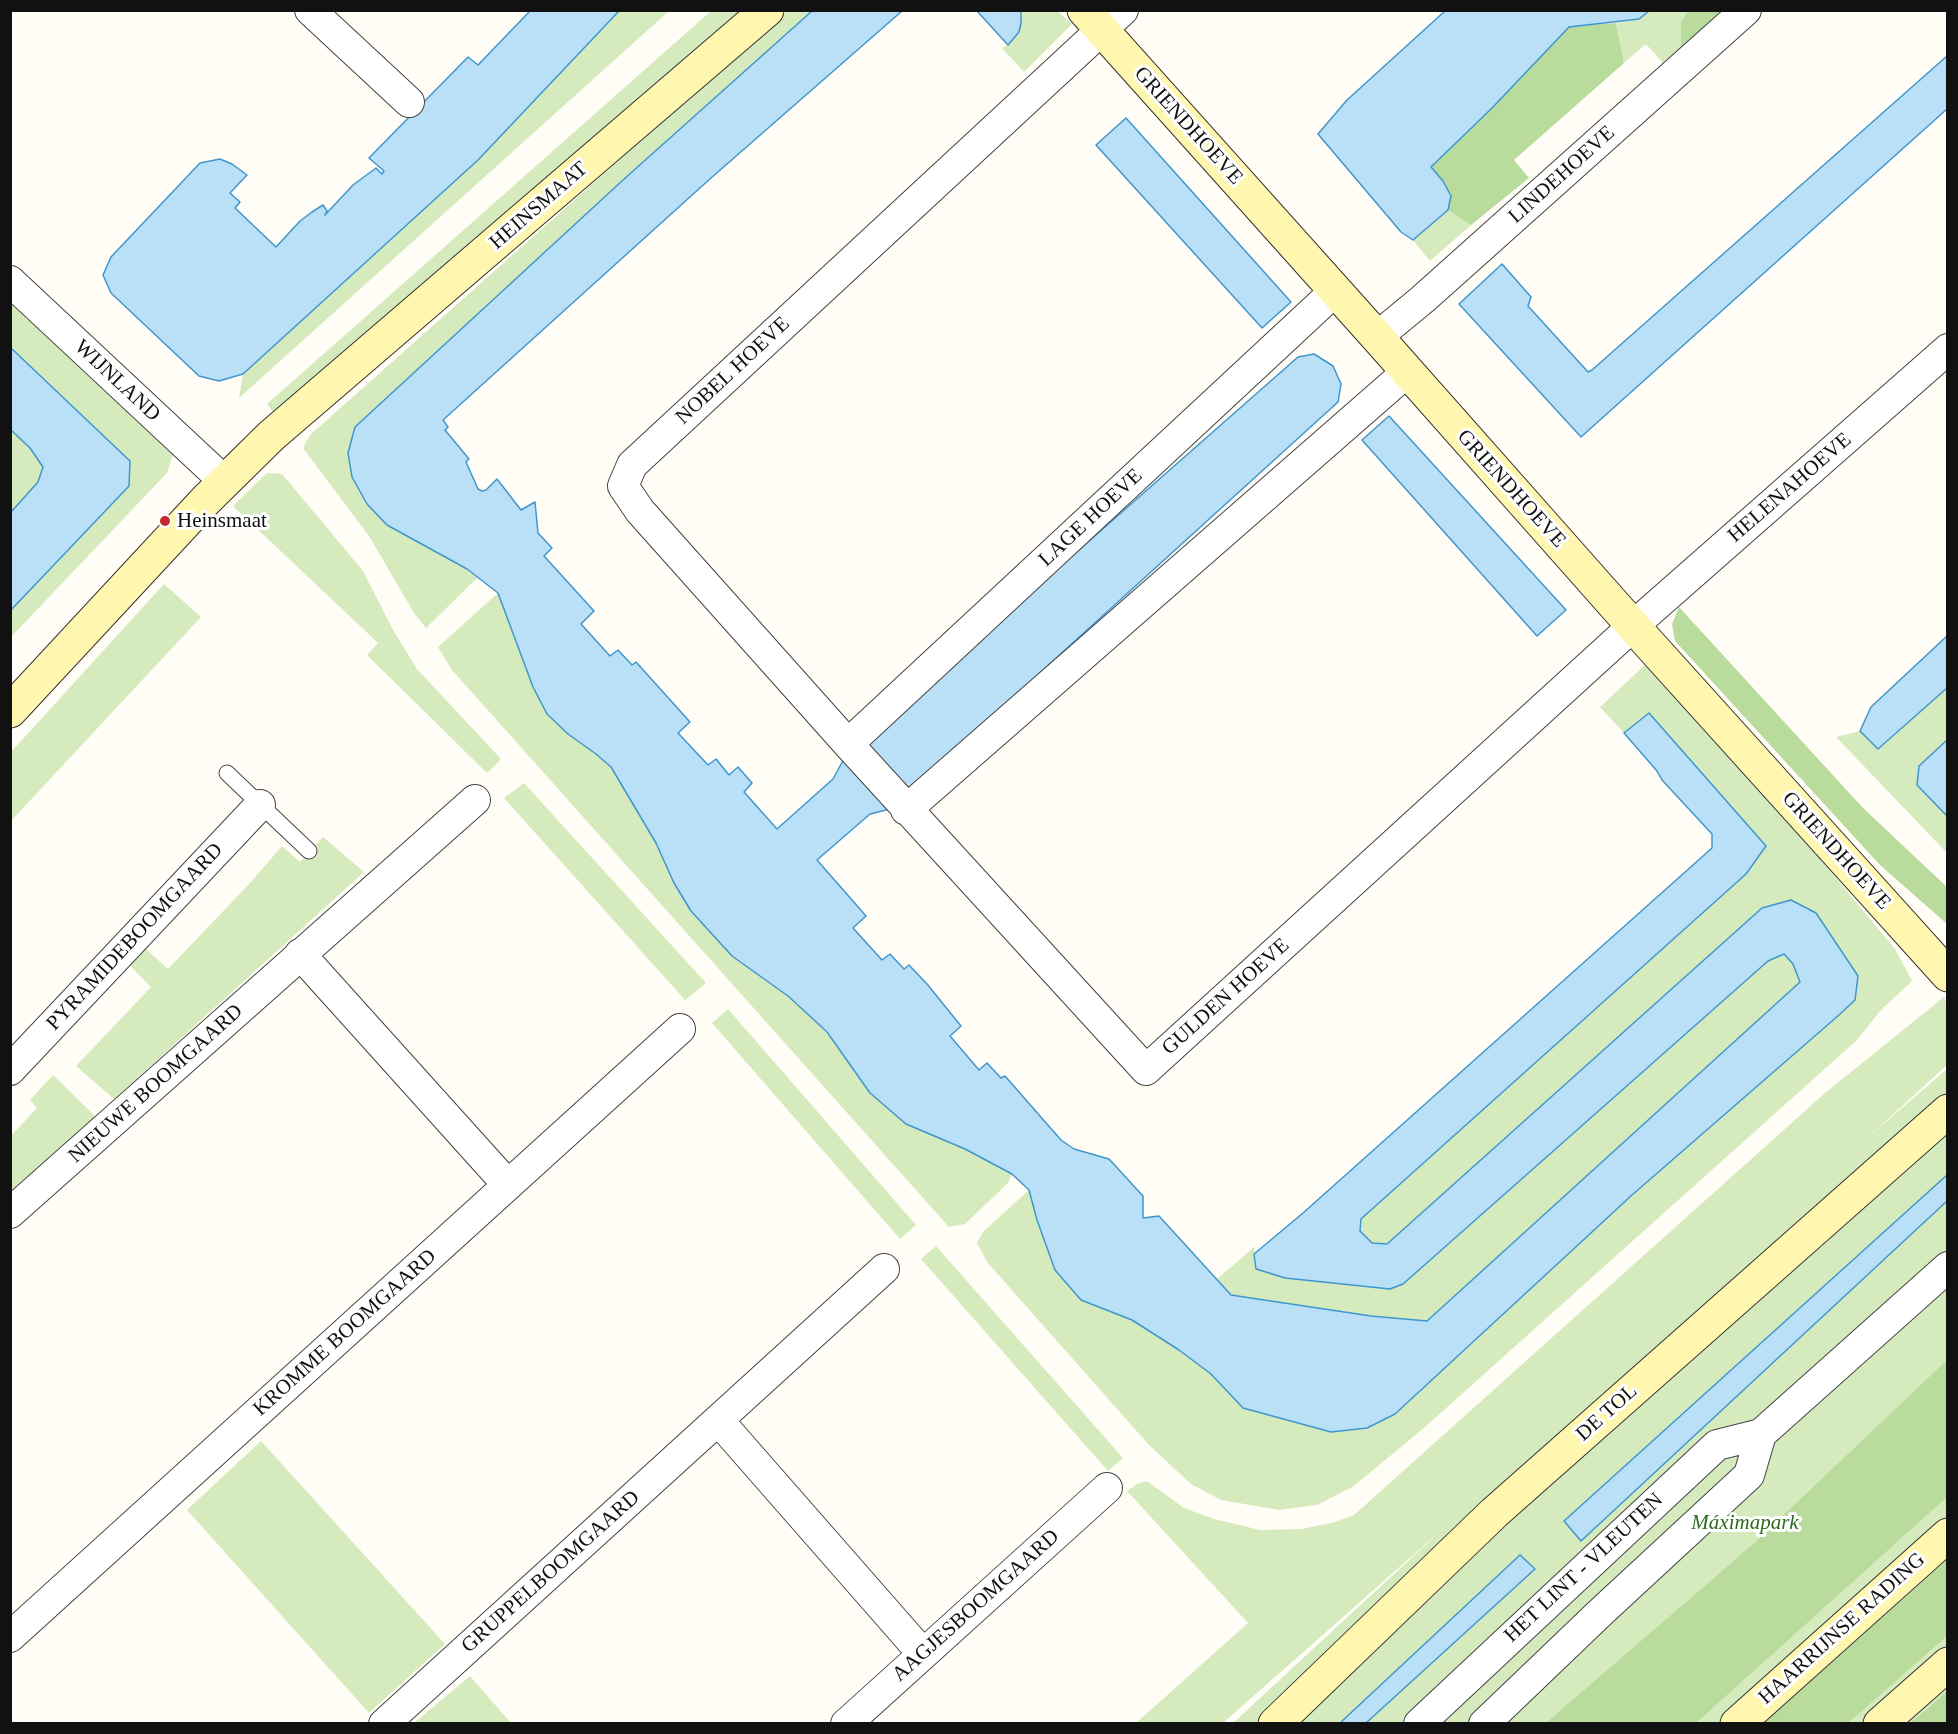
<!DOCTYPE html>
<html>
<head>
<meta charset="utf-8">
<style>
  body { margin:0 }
  #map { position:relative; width:1958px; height:1734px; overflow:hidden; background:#fffdf5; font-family:Georgia,serif }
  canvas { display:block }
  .frame { position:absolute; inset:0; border:12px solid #111; pointer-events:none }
</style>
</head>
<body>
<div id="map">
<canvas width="1958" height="1734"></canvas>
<div class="frame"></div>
</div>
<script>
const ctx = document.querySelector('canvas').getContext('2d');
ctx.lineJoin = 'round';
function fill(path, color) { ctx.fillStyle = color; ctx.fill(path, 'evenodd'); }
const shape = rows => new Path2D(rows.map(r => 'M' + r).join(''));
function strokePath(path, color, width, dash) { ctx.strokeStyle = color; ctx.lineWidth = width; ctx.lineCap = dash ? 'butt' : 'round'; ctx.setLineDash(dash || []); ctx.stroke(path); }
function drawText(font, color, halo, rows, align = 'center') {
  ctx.font = font + ' Georgia,serif'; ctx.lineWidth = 6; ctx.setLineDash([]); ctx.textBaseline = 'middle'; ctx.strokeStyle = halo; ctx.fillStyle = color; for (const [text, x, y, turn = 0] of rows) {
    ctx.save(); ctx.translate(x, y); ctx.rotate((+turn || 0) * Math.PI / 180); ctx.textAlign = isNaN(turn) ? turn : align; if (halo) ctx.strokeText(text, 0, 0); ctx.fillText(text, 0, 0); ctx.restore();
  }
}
fill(shape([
  [619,11,669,11,239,398,243,374,478,160],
  [711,11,754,11,277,417,267,404],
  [787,11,812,11,348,453,352,477,477,578,426,628,414,613,369,536,303,448,310,435],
  [1021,11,1057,11,1072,24,1024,72,1002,48,1008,45,1022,15],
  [1649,11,1688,11,1681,22,1681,48,1663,63,1646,44,1624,63,1616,23,1639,19],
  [1448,210,1471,225,1430,261,1413,240],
  [10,302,173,455,167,473,11,637,11,610,129,486,129,462,11,349],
  [10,430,30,448,43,467,38,482,11,512],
  [267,473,282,474,363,571,393,630,417,669,501,759,487,773,367,655,378,643,233,506],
  [164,584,201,617,11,821,11,752],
  [498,593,533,687,547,714,611,767,656,843,674,883,691,911,732,956,788,996,829,1035,870,1093,906,1124,965,1149,1012,1174,1008,1183,965,1224,949,1227,452,670,438,647],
  [1646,664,1776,806,1895,949,1912,981,1880,1011,1857,1040,1425,1427,1354,1486,1317,1505,1279,1510,1221,1500,1191,1484,1149,1445,987,1262,977,1243,983,1232,1029,1190,1037,1220,1055,1270,1081,1300,1132,1320,1179,1350,1211,1374,1243,1408,1284,1418,1395,1413,1632,1195,1855,1000,1762,908,1387,1244,1372,1243,1360,1231,1361,1219,1746,874,1648,713,1624,733,1600,707],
  [1947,688,1947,740,1919,766,1917,785,1947,816,1947,853,1836,737,1860,731,1879,749],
  [524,783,706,983,685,1000,504,798],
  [323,837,364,872,114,1099,76,1066,151,987,119,955,134,938,168,969,251,882,282,846,300,862],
  [1784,954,1793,964,1800,982,1427,1321,1371,1316,1231,1295,1216,1280,1254,1247,1256,1269,1390,1289,1403,1284,1768,961],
  [1944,997,1947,1005,1947,1065,1866,1139,1947,1069,1947,1723,1233,1723,1446,1526,1223,1723,1136,1723,1248,1623,1127,1491,1137,1484,1147,1481,1184,1508,1214,1519,1260,1530,1302,1529,1335,1522,1354,1515,1825,1093],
  [728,1009,916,1225,900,1239,712,1023],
  [53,1075,96,1117,11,1194,10,1137,37,1108,30,1100],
  [936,1246,1123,1458,1108,1471,921,1259],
  [261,1441,445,1644,369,1713,187,1510],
  [470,1676,511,1723,414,1723]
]), '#d5ebbd');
fill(shape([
  [1688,11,1724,11,1681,48,1681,22],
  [1616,23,1624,63,1514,160,1529,178,1471,225,1448,210,1451,196,1431,167,1492,108,1569,26],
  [1679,607,1863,808,1947,887,1947,924,1880,865,1675,641,1672,624],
  [1947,1360,1947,1497,1696,1723,1546,1723,1752,1545],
  [1947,1560,1947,1636,1848,1723,1764,1723],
  [1947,1691,1947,1723,1910,1723,1925,1711]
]), '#b9dc9c');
const water = shape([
  [530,11,619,11,478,160,243,374,219,381,199,376,111,293,103,275,111,257,200,163,220,159,232,164,247,175,230,193,240,202,235,208,276,247,300,221,312,212,323,205,327,211,325,215,353,185,376,168,382,174,384,171,369,158,468,57,478,65,530,11],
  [812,11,902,11,711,178,443,420,448,427,445,430,469,459,466,462,478,489,482,491,486,490,497,479,521,510,535,502,538,533,552,548,544,556,594,611,581,624,610,656,618,650,632,665,636,662,690,722,678,733,708,765,716,759,729,775,738,767,752,783,744,792,777,829,833,779,846,755,1298,357,1314,354,1333,366,1341,384,1338,402,890,809,870,814,817,860,866,916,853,928,882,960,890,954,904,969,909,965,927,984,961,1026,950,1036,979,1070,987,1063,1001,1078,1005,1076,1061,1140,1074,1149,1109,1159,1143,1196,1143,1218,1159,1216,1231,1295,1371,1316,1427,1321,1800,982,1793,964,1784,954,1768,961,1403,1284,1390,1289,1285,1278,1256,1269,1254,1254,1303,1213,1712,848,1712,834,1662,780,1657,771,1624,733,1649,713,1766,846,1746,874,1361,1219,1360,1231,1372,1243,1387,1244,1762,908,1791,900,1816,913,1858,976,1855,1000,1839,1015,1632,1195,1395,1414,1367,1428,1331,1432,1243,1408,1211,1374,1179,1350,1132,1320,1081,1300,1055,1270,1037,1220,1029,1190,1012,1174,965,1149,906,1124,870,1093,827,1032,788,996,732,956,691,911,674,883,656,843,611,767,596,754,568,734,547,714,533,687,498,593,467,569,387,525,367,504,352,477,348,453,355,427,623,180,812,11],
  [977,11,1021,11,1021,23,1019,32,1008,45,977,11],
  [1445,11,1649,11,1639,19,1569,27,1492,108,1431,167,1443,181,1451,196,1448,210,1413,240,1401,232,1318,134,1347,100,1445,11],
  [1947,56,1947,109,1581,437,1459,304,1502,264,1531,297,1528,306,1588,372,1592,370,1947,56],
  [1126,118,1291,302,1262,328,1096,145,1126,118],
  [11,348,130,461,129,486,11,610,11,512,38,482,43,467,30,448,11,430,11,348],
  [1389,416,1566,610,1537,636,1362,440,1389,416],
  [1947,636,1947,688,1878,749,1860,731,1871,707,1947,636],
  [1947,740,1947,816,1917,785,1919,766,1947,740],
  [1947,1175,1947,1201,1581,1541,1564,1521,1947,1175],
  [1520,1555,1535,1569,1366,1723,1340,1723,1520,1555]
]);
fill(water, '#b9e0f7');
strokePath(water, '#3f96cf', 1.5);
const lane = shape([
  [227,773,309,851]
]);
const street = shape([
  [310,10,409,102],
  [1123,10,632,465,623,486,640,511,848,744,1146,1070,1633,626,1948,349],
  [10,281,224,481],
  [1377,337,1423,299,1746,10],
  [848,744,1335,291],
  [906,810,1407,372],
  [300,954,508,1185],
  [10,1070,260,805],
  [10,1213,475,800],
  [718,1420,923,1654],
  [10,1637,680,1029],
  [384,1724,884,1269],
  [846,1724,1107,1488],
  [1419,1724,1717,1445,1761,1434,1948,1267],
  [1484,1724,1601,1612,1749,1475,1761,1434]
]);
const secondary = shape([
  [1084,10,1377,337,1633,626,1948,975],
  [10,711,206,500,271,436,767,10],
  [1275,1724,1494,1513,1948,1111],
  [1737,1724,1948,1535],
  [1880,1724,1948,1664]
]);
strokePath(lane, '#444', 17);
strokePath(street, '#444', 32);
strokePath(secondary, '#333', 35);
strokePath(lane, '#fff', 15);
strokePath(street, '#fff', 30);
strokePath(secondary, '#fff6b0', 33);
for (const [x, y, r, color] of [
  [165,521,6,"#c4262e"]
]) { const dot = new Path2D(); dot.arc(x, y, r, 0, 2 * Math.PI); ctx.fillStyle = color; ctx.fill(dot); strokePath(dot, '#fff', 2); }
drawText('21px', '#111', '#fff', [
  ["GRIENDHOEVE",1188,126,48],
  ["LINDEHOEVE",1562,175,-42],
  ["HEINSMAAT",539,206,-41],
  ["NOBEL HOEVE",733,371,-43],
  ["WIJNLAND",117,381,43],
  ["HELENAHOEVE",1790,488,-41],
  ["GRIENDHOEVE",1511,489,48],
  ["LAGE HOEVE",1091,518,-43],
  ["GRIENDHOEVE",1836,851,48],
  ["PYRAMIDEBOOMGAARD",135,937,-47],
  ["GULDEN HOEVE",1226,997,-42],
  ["NIEUWE BOOMGAARD",156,1084,-42],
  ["KROMME BOOMGAARD",345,1333,-42],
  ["DE TOL",1607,1413,-42],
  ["HET LINT - VLEUTEN",1584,1568,-43],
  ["GRUPPELBOOMGAARD",551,1572,-42],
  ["AAGJESBOOMGAARD",976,1606,-42],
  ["HAARRIJNSE RADING",1842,1629,-42]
]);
drawText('21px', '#111', '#fff', [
  ["Heinsmaat",177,521]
], 'left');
drawText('italic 21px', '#2f6b1f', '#fff', [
  ["Máximapark",1745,1523]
]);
</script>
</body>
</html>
